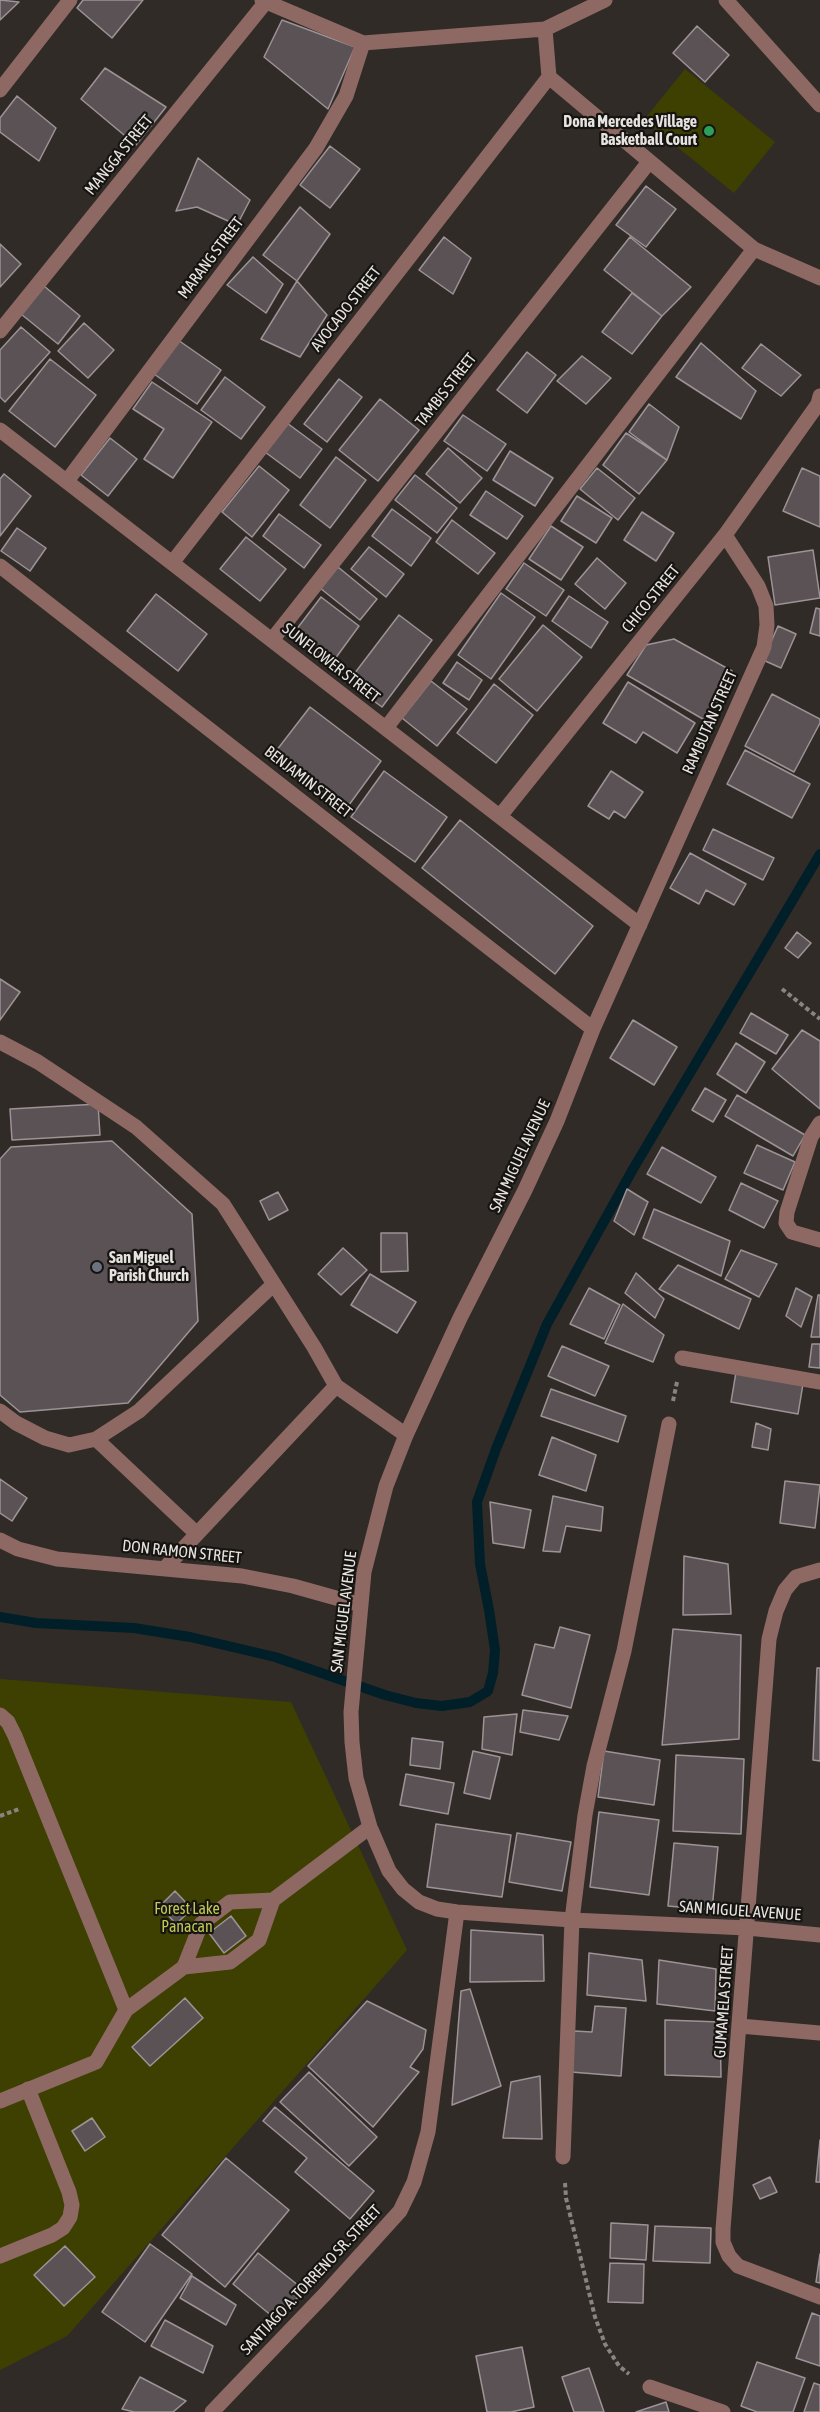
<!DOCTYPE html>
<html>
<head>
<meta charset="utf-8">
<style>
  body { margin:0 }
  canvas { display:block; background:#302b26 }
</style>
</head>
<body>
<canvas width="820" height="2412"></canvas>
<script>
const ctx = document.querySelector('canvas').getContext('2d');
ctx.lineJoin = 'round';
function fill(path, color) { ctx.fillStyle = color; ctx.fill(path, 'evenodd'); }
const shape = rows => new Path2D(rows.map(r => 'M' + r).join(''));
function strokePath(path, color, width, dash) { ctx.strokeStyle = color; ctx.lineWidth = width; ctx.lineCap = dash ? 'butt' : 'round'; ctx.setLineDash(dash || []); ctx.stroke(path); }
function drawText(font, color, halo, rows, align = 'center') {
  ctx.font = font + ' "Asap Condensed",sans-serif'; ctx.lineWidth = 4.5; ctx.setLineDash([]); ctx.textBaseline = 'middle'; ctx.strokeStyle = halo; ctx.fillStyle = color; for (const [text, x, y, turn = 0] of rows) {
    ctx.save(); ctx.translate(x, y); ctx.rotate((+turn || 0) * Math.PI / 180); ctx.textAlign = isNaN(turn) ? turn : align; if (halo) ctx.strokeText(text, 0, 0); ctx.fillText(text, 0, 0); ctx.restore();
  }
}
fill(shape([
  [685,69,775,142,734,193,644,120],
  [0,1679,291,1702,407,1950,67,2336,0,2370]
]), '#3d4000');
strokePath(shape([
  [0,1617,36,1623,134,1628,190,1637,275,1657,385,1695,416,1703,442,1706,470,1702,488,1691,493,1673,495,1650,489,1610,480,1564,477,1502,496,1449,547,1324,633,1169,820,854]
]), '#001f29', 10);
const building = shape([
  [0,0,19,2,0,20,0,0],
  [83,0,143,0,112,38,77,8,83,0],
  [282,20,355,47,328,109,264,57,282,20],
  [697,26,729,55,705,82,673,53,697,26],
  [105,68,166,107,136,145,81,99,105,68],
  [17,96,56,128,39,161,0,132,0,118,17,96],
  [330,146,360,169,330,208,300,185,330,146],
  [198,158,250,200,237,225,197,207,176,211,198,158],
  [646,186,676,209,646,247,616,225,646,186],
  [300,207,330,234,297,281,263,255,300,207],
  [444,237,471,258,453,294,419,270,444,237],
  [630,237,691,287,662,316,604,270,630,237],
  [0,244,21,264,0,287,0,244],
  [253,257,283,284,266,313,227,285,253,257],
  [297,281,327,315,300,357,261,339,297,281],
  [44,286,80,316,58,344,21,314,44,286],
  [632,293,662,316,632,354,602,332,632,293],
  [84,323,114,350,88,378,58,351,84,323],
  [21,327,50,352,5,402,0,397,0,350,21,327],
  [178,340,221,370,197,404,154,374,178,340],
  [701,343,756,391,741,419,676,377,701,343],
  [761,344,801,375,781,396,742,368,761,344],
  [527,352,556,375,527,413,497,390,527,352],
  [582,356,611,378,586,404,557,381,582,356],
  [50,359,96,395,55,447,9,411,50,359],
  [225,377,265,407,241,439,201,410,225,377],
  [339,379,362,397,327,442,304,424,339,379],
  [152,382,212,422,173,478,144,459,164,429,133,409,152,382],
  [380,399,419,430,378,481,339,450,380,399],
  [649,404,679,427,667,460,629,432,649,404],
  [463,415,506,444,487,471,444,441,463,415],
  [287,423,322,449,300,478,265,452,287,423],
  [626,433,667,460,639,494,603,465,626,433],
  [110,438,137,459,108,496,81,475,110,438],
  [448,448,482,478,460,503,426,474,448,448],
  [510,451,553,478,535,506,493,480,510,451],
  [336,457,366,480,330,528,300,505,336,457],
  [259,466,289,490,252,537,222,512,259,466],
  [597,468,635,498,618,520,580,489,597,468],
  [802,468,820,476,820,527,783,511,802,468],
  [4,474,31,496,0,536,0,479,4,474],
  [415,475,457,508,437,533,395,500,415,475],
  [486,491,523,516,507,539,470,515,486,491],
  [577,496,612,518,596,543,561,521,577,496],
  [392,509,431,538,411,566,372,536,392,509],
  [642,512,674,533,656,561,624,540,642,512],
  [279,514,321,545,304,568,263,536,279,514],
  [452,520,495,553,478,574,436,542,452,520],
  [551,526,583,547,561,580,529,559,551,526],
  [17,528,46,548,30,571,1,551,17,528],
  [246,537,286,569,260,601,220,569,246,537],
  [369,547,404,574,386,597,351,569,369,547],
  [813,550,820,598,775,605,768,557,813,550],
  [597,558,626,583,605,609,575,584,597,558],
  [524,563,564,590,546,616,506,589,524,563],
  [338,567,377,599,360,620,320,588,338,567],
  [501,593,535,617,491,679,458,655,501,593],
  [156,594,207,634,178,671,127,631,156,594],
  [569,596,608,622,591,648,552,621,569,596],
  [321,597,359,626,332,663,293,634,321,597],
  [816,608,820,609,820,636,810,633,816,608],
  [399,615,432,640,382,707,348,682,399,615],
  [543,625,582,657,537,711,499,679,543,625],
  [778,626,796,634,781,668,763,660,778,626],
  [674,639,732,671,708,722,627,675,646,645,674,639],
  [457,662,482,680,469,700,443,683,457,662],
  [431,681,467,709,437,746,402,718,431,681],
  [628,682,695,723,677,753,643,732,636,743,603,723,628,682],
  [494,684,533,715,496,763,457,733,494,684],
  [772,694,820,719,820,723,794,772,745,746,772,694],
  [310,707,381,761,346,809,273,755,310,707],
  [745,750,810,784,792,818,727,784,745,750],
  [384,771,447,817,415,862,351,817,384,771],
  [611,771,643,792,625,818,614,811,609,819,588,806,611,771],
  [460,820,593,926,555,974,422,868,460,820],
  [713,829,774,858,763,880,703,850,713,829],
  [690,853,746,884,734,905,706,890,699,904,670,888,690,853],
  [797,932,811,943,798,958,785,948,797,932],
  [0,979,20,992,0,1020,0,979],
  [751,1013,788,1035,776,1054,740,1033,751,1013],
  [633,1020,677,1047,654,1085,610,1058,633,1020],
  [802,1030,820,1041,820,1109,772,1069,802,1030],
  [736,1043,765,1062,746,1093,717,1074,736,1043],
  [705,1088,726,1100,713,1122,692,1110,705,1088],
  [737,1095,805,1135,793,1156,725,1116,737,1095],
  [98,1104,100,1135,12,1140,10,1109,98,1104],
  [112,1141,192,1214,198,1321,128,1403,20,1412,0,1395,0,1159,11,1147,112,1141],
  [757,1145,795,1162,783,1190,744,1173,757,1145],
  [662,1147,716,1177,701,1203,647,1174,662,1147],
  [741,1183,778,1201,764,1228,729,1210,741,1183],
  [627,1189,648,1202,634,1235,614,1221,627,1189],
  [278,1192,288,1210,269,1220,260,1201,278,1192],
  [654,1209,730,1241,721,1276,643,1238,654,1209],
  [381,1233,407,1233,408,1271,381,1272,381,1233],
  [343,1248,367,1270,341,1295,318,1274,343,1248],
  [741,1250,777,1264,759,1297,725,1279,741,1250],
  [678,1265,751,1299,739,1329,659,1289,678,1265],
  [636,1273,664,1299,655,1318,625,1293,636,1273],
  [370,1274,416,1302,397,1333,351,1305,370,1274],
  [589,1288,620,1305,604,1339,570,1324,589,1288],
  [796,1288,812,1297,801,1327,786,1316,796,1288],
  [818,1295,820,1295,820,1337,811,1337,818,1295],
  [623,1304,664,1335,653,1362,605,1343,623,1304],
  [812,1344,820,1344,820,1368,809,1367,812,1344],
  [562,1346,609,1366,595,1396,548,1376,562,1346],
  [736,1372,803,1384,798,1414,731,1402,736,1372],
  [551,1389,626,1416,618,1442,541,1416,551,1389],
  [756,1423,771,1429,768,1450,752,1447,756,1423],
  [552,1437,596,1455,586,1491,539,1475,552,1437],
  [0,1479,27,1498,12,1521,0,1513,0,1479],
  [785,1481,820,1485,815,1528,780,1523,785,1481],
  [553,1496,603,1507,601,1531,566,1526,560,1552,543,1551,553,1496],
  [490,1502,531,1510,524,1548,493,1543,490,1502],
  [684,1556,728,1564,731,1614,683,1615,684,1556],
  [560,1627,590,1635,571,1708,522,1695,535,1644,554,1648,560,1627],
  [673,1629,741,1635,739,1739,662,1745,673,1629],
  [817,1668,820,1668,820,1761,813,1760,817,1668],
  [523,1710,568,1716,559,1740,520,1732,523,1710],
  [517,1714,512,1755,482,1749,484,1717,517,1714],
  [412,1738,443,1742,440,1769,410,1765,412,1738],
  [473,1751,500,1757,490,1799,464,1793,473,1751],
  [604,1751,660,1760,654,1805,598,1797,604,1751],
  [676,1755,744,1759,741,1834,673,1831,676,1755],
  [406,1774,454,1783,448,1814,400,1805,406,1774],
  [599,1812,659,1820,649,1895,590,1887,599,1812],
  [436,1824,511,1835,502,1897,427,1887,436,1824],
  [517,1833,571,1842,562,1891,509,1882,517,1833],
  [674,1843,718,1847,712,1910,668,1906,674,1843],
  [175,1891,192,1909,176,1924,160,1906,175,1891],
  [231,1916,246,1936,224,1953,209,1933,231,1916],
  [471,1930,543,1935,544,1981,470,1982,471,1930],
  [589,1953,642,1960,646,2001,587,1995,589,1953],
  [659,1960,716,1969,715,2011,657,2004,659,1960],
  [470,1989,501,2086,452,2105,461,1991,470,1989],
  [185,1998,203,2018,150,2066,132,2047,185,1998],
  [367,2001,426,2030,423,2049,410,2067,419,2072,373,2127,308,2066,367,2001],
  [595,2006,626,2008,621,2076,571,2072,574,2031,592,2032,595,2006],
  [665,2020,720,2022,721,2077,665,2075,665,2020],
  [309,2072,377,2137,349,2166,280,2102,309,2072],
  [540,2076,542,2139,503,2138,511,2082,540,2076],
  [275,2107,374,2191,350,2219,295,2172,307,2158,263,2121,275,2107],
  [92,2118,105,2137,85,2151,72,2131,92,2118],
  [820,2140,820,2182,816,2182,820,2140],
  [226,2158,289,2210,225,2287,162,2235,226,2158],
  [770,2177,777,2192,760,2199,753,2185,770,2177],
  [611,2223,648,2225,646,2260,610,2258,611,2223],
  [655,2226,711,2228,710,2263,653,2261,655,2226],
  [150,2244,192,2274,145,2342,102,2312,150,2244],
  [65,2246,95,2277,64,2306,34,2275,65,2246],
  [258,2253,304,2290,278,2321,233,2284,258,2253],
  [820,2254,820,2283,816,2282,820,2254],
  [610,2263,644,2264,643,2303,608,2302,610,2263],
  [192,2276,236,2305,226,2325,180,2298,192,2276],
  [812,2313,820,2316,820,2366,796,2358,812,2313],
  [165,2320,213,2346,203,2373,151,2346,165,2320],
  [522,2347,534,2407,511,2412,487,2412,476,2356,522,2347],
  [757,2362,805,2378,793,2412,757,2412,741,2406,757,2362],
  [589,2368,604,2412,574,2412,562,2377,589,2368],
  [140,2377,186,2401,173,2412,134,2412,122,2409,140,2377],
  [814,2383,820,2385,820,2412,804,2412,814,2383],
  [666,2402,669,2412,636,2412,666,2402]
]);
fill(building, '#5b5255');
strokePath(building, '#9d9397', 1.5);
strokePath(shape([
  [782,989,820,1019],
  [673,1401,677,1382],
  [0,1816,19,1809],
  [565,2183,566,2198,595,2317,605,2344,619,2366,629,2374]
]), '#888480', 4, [4.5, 3]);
strokePath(shape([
  [262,0,363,43,545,29,605,0],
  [726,0,820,105],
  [545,29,549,77,754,249,820,278],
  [0,90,70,0],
  [0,331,265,3],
  [0,430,640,925],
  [67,481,316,148,346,96,363,43],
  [725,535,758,586,766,606,767,625,764,647,593,1029,557,1121,525,1190,460,1318,406,1435,386,1486,364,1572,351,1712,352,1742,356,1778,370,1827,389,1871,403,1889,419,1902,437,1909,457,1912,572,1920,747,1928,820,1935],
  [172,563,549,77],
  [0,566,593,1029],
  [272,640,649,162],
  [386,728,754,249],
  [500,816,725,535,818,404,820,396],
  [0,1042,38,1062,136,1127,223,1204,314,1347,336,1386,406,1435],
  [820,1123,811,1137,787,1212,786,1223,792,1232,820,1240],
  [682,1358,820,1382],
  [0,1411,16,1423,45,1438,69,1445,96,1439,139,1411,274,1284],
  [96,1439,197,1534],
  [0,1540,18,1549,57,1559,242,1576,293,1586,361,1605],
  [165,1568,336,1386],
  [820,1570,796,1577,785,1590,776,1611,769,1639,723,2229,723,2242,729,2256,738,2266,820,2297],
  [0,1715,8,1722,15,1736,126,2010],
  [184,1967,201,1924,230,1902,273,1900],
  [740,2026,820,2033],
  [0,2101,96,2062,126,2010,184,1967,230,1962,259,1940,273,1900,370,1827],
  [563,2157,572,1920,585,1815,594,1766,624,1651,669,1424],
  [0,2256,52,2235,63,2228,70,2217,72,2205,69,2192,28,2089],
  [650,2387,723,2412],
  [212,2412,325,2294,400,2211,414,2182,428,2132,457,1912]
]), '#8e6963', 15);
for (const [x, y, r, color] of [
  [709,131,6,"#2e9e5b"],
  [97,1267,6,"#6b7280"]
]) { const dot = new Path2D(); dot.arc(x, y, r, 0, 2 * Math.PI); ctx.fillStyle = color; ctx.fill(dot); strokePath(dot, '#161411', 2); }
drawText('bold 16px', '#e7e3e0', '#161411', [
  ["Dona Mercedes Village",697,122],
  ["Basketball Court",697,140],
  ["San Miguel",109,1258,"left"],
  ["Parish Church",109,1276,"left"]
], 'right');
drawText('16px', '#e7e3e0', '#161411', [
  ["MANGGA STREET",119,155,-51],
  ["MARANG STREET",211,258,-53],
  ["AVOCADO STREET",346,309,-52],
  ["TAMBIS STREET",446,390,-52],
  ["CHICO STREET",651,599,-51],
  ["SUNFLOWER STREET",331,663,38],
  ["RAMBUTAN STREET",710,722,-66],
  ["BENJAMIN STREET",308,782,38],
  ["SAN MIGUEL AVENUE",520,1156,-65],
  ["DON RAMON STREET",182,1552,6],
  ["SAN MIGUEL AVENUE",344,1612,-83],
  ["SAN MIGUEL AVENUE",740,1911,4],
  ["GUMAMELA STREET",724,2002,-86],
  ["SANTIAGO A. TORRENO SR. STREET",311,2280,-47]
]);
drawText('16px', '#c2c855', '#161411', [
  ["Forest Lake",187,1909],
  ["Panacan",187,1927]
]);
</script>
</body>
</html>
